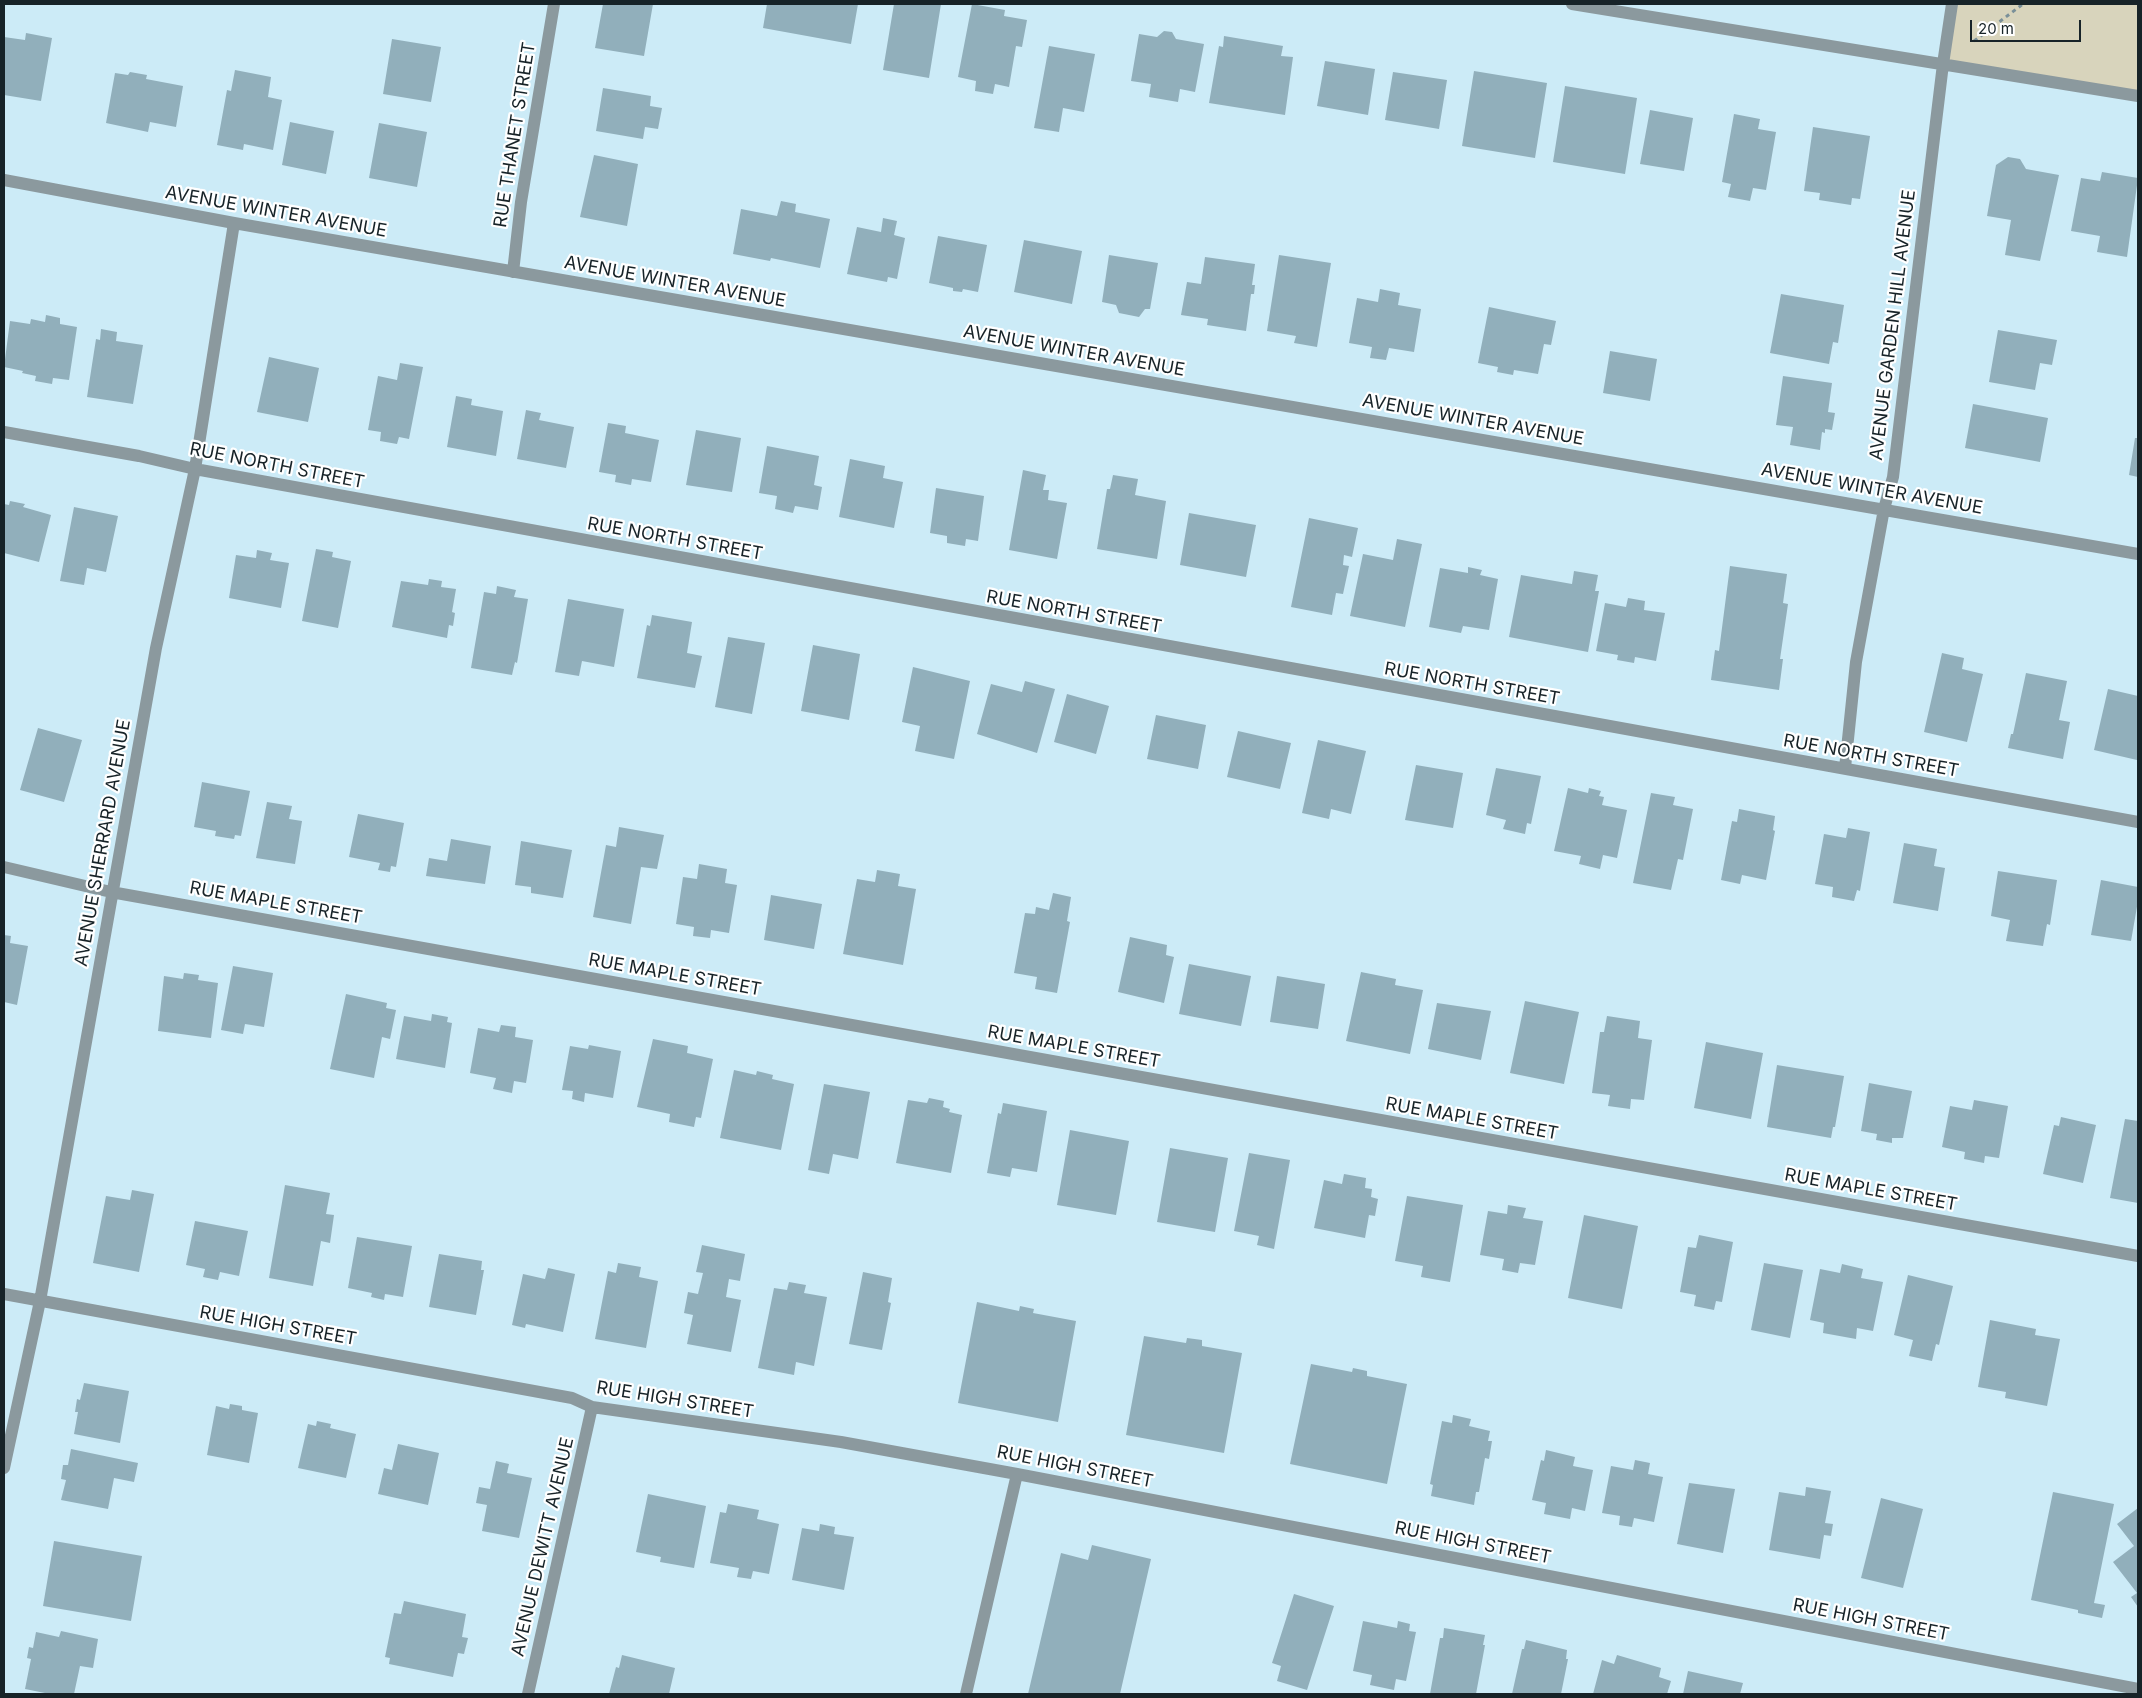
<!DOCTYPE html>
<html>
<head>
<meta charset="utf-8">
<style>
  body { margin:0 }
  #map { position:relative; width:2142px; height:1698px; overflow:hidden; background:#ccebf7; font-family:Inter,sans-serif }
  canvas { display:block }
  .frame { position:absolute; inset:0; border:5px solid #172328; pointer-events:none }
  .scale { position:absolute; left:1970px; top:20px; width:111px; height:22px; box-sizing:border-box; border:2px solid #172328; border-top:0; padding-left:6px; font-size:15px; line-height:18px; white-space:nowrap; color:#172328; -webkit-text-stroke:4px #fff; paint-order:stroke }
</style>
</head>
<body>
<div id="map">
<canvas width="2142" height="1698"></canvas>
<div class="frame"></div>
<div class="scale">20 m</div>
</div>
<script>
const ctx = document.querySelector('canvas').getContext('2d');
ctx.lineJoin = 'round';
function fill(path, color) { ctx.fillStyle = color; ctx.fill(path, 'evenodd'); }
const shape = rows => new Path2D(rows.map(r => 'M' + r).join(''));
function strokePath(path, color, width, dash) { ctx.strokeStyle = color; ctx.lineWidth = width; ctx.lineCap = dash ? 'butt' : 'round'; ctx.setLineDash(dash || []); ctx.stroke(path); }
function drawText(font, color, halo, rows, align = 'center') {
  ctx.font = font + ' Inter,sans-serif'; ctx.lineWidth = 4.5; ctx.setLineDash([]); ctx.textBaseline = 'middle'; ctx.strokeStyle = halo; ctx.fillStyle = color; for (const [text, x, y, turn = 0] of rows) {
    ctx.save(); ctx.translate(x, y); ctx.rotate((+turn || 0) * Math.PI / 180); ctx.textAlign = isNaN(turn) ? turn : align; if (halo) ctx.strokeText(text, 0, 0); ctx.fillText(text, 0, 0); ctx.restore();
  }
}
fill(shape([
  [1952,4,2138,4,2138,96,1943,64]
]), '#d8d4bc');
fill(shape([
  [603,4,653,4,644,56,595,48],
  [767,4,858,4,851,44,763,28],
  [894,4,941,4,929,78,883,70],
  [972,4,1005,10,1004,16,1027,20,1022,47,1016,46,1009,87,995,84,993,94,975,91,976,81,958,77],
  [1164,31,1172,32,1176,39,1204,44,1195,92,1180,89,1178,102,1149,97,1151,84,1131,81,1139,34,1157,37],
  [26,33,52,38,41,101,4,95,4,37,25,40],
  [1224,36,1283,46,1281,56,1293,57,1285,115,1209,103,1219,46,1223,47],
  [392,39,441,47,431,102,383,94],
  [1049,46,1095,54,1084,112,1063,108,1059,132,1034,128],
  [1325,61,1375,69,1368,115,1317,106],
  [235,70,271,77,268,97,282,100,273,150,244,144,243,150,217,145,227,90,231,91],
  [1474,71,1547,83,1535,158,1462,146],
  [130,72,147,75,146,79,183,86,176,127,150,122,148,132,106,123,115,73,128,75],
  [1393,72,1447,80,1439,129,1385,120],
  [1565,86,1637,98,1625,174,1553,162],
  [603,88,651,96,650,106,662,108,658,129,645,127,643,139,596,131],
  [1650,110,1693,118,1684,171,1640,164],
  [1734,114,1760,119,1758,129,1776,132,1766,190,1753,188,1750,201,1728,197,1731,184,1722,182],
  [290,122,334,131,326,174,282,165],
  [379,123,427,132,417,187,369,178],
  [1813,127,1870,136,1860,199,1852,198,1851,205,1819,200,1820,193,1804,191],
  [594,155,638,164,627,226,580,217],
  [2008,157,2020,159,2026,169,2059,175,2040,261,2005,255,2011,220,1987,216,1996,165],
  [2102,172,2138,178,2127,257,2097,252,2100,236,2071,231,2081,178,2100,181],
  [781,201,796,204,795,212,830,219,820,268,771,258,770,261,733,254,741,209,777,216],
  [883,218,897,221,894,235,905,238,897,279,888,277,887,282,847,274,857,227,881,232],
  [938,236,987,245,978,292,963,289,962,292,953,291,953,288,929,283],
  [1024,240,1082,251,1072,304,1014,292],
  [1109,255,1158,263,1150,309,1145,309,1139,317,1119,313,1116,305,1102,302],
  [1279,255,1331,263,1317,347,1294,343,1296,336,1267,331],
  [1205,257,1255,264,1252,285,1255,285,1254,294,1251,294,1246,331,1207,325,1208,319,1181,315,1187,282,1201,284],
  [1380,289,1400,293,1398,305,1421,309,1414,352,1389,348,1386,360,1370,358,1372,347,1349,343,1357,298,1378,302],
  [1781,294,1844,305,1838,343,1833,342,1829,364,1770,353],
  [1489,307,1556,321,1551,345,1544,344,1538,374,1514,370,1513,375,1497,372,1498,367,1478,363],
  [46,315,60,318,60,324,77,327,69,380,53,378,52,384,35,381,36,376,22,373,23,371,4,367,10,321,30,324,31,319,45,322],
  [101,329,117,332,116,341,143,345,133,404,87,397,96,339,100,340],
  [1998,330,2057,340,2052,365,2040,363,2035,390,1989,382],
  [1610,351,1657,359,1650,401,1603,393],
  [269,357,319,368,308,422,257,412],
  [400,363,423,367,409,439,399,437,397,444,380,441,381,432,368,430,378,376,397,380],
  [1783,376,1832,383,1828,412,1835,413,1832,430,1825,429,1825,433,1822,432,1820,450,1790,445,1793,427,1776,425],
  [456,396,472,399,471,405,503,411,496,456,447,447],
  [1973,404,2048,418,2040,462,1965,448],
  [526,410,541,413,539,420,574,427,566,468,517,459],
  [608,423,626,426,625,433,659,440,651,482,632,479,631,485,615,482,616,475,599,472],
  [696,430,741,438,732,492,686,485],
  [2135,438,2138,438,2138,477,2129,475],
  [767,446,819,456,814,485,822,487,818,510,795,506,793,513,775,509,777,496,759,493],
  [850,459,885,466,883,478,903,482,894,528,839,517],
  [1023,470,1046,475,1043,490,1049,490,1048,500,1067,503,1057,559,1009,550],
  [1113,475,1138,479,1135,495,1166,501,1157,559,1097,549,1107,489,1110,489],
  [936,488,984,496,978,541,966,539,965,546,947,543,947,536,930,533],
  [10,501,25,504,23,507,51,515,39,562,4,553,4,504,9,505],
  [74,507,118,516,106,572,87,568,84,585,60,581],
  [1189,513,1256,525,1246,577,1180,565],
  [1309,518,1358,528,1352,557,1344,555,1343,565,1349,566,1343,594,1336,593,1332,615,1291,607],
  [1397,539,1422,544,1405,627,1350,616,1363,554,1393,560],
  [316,549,333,552,332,557,351,561,338,628,302,621],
  [257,550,272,553,270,560,289,563,281,608,229,598,236,555,256,558],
  [1730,566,1787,574,1783,603,1788,604,1780,659,1783,659,1779,690,1711,680,1715,650,1719,651],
  [1468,567,1482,570,1480,575,1498,579,1489,630,1463,626,1461,633,1429,627,1440,568,1468,573],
  [1574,571,1598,575,1595,591,1599,591,1588,652,1509,637,1521,575,1572,584],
  [429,579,442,581,441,587,456,589,452,612,455,613,453,626,449,625,447,638,392,627,401,581,428,585],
  [497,586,516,590,514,597,528,599,517,663,515,662,512,675,471,668,484,592,496,594],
  [1628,598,1645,601,1644,610,1665,613,1656,661,1635,657,1634,663,1617,660,1618,655,1596,651,1605,603,1626,607],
  [568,599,624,609,614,667,582,661,579,676,555,672],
  [652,615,692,622,687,653,702,656,695,688,637,678,647,625,650,626],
  [728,637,765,643,752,714,715,707],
  [813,645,860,654,849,720,801,711],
  [1942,653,1964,658,1962,669,1983,674,1967,742,1924,732],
  [913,667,970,681,954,759,915,751,920,726,902,722],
  [2026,673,2067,681,2059,720,2070,722,2063,759,2008,748,2011,734,2013,734],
  [1025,681,1055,689,1037,753,977,734,991,684,1022,692],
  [2108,689,2138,696,2137,760,2094,750],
  [1067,694,1109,706,1096,754,1054,742],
  [1156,715,1206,725,1198,769,1147,759],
  [38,728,82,740,64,802,20,790],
  [1238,731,1291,743,1280,789,1227,777],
  [1318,740,1366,751,1351,814,1331,809,1329,819,1302,813],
  [1416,765,1463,773,1453,828,1405,820],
  [1496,768,1541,776,1531,824,1527,823,1525,834,1503,829,1506,820,1486,815],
  [202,782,250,791,241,836,235,835,234,839,215,836,216,831,194,827],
  [1568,788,1588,793,1589,788,1601,791,1599,796,1604,797,1602,805,1627,810,1617,858,1603,855,1600,869,1579,864,1581,856,1554,851],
  [1651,793,1675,797,1673,805,1693,809,1683,860,1678,859,1671,890,1633,883],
  [267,802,292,806,289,819,302,821,295,864,256,858],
  [1739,809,1775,816,1773,830,1775,831,1766,880,1742,875,1740,884,1721,880,1732,821,1737,822],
  [358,814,404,823,396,867,391,866,390,872,378,870,380,863,349,857],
  [619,827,664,835,657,869,641,867,631,924,593,917,606,845,616,847],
  [1848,828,1870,832,1860,891,1857,890,1854,901,1832,897,1833,887,1815,884,1824,834,1846,838],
  [451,839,491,846,485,884,426,876,429,858,447,861],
  [521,841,572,850,563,898,531,893,531,887,515,885],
  [1904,843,1937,849,1934,866,1945,868,1938,911,1893,903],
  [699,864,727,869,725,883,737,885,729,933,711,930,710,938,693,936,694,927,676,924,683,877,697,879],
  [877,870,900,874,898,886,916,889,903,965,843,954,857,879,875,882],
  [1998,871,2057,880,2050,925,2047,924,2043,946,2006,941,2010,920,1991,916],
  [2101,880,2138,887,2138,901,2131,941,2091,935],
  [1053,893,1071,897,1067,921,1070,922,1057,993,1035,989,1037,977,1014,973,1025,913,1035,914,1036,907,1049,910],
  [771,895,822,904,814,949,764,940],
  [4,935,11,936,10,943,28,946,17,1005,4,1002],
  [1130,937,1167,945,1166,955,1174,957,1164,1003,1118,992],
  [1189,964,1251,976,1241,1026,1179,1014],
  [233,966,273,973,264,1027,245,1024,243,1034,221,1030],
  [1361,972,1396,979,1395,985,1423,990,1410,1054,1346,1041],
  [184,973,199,975,198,980,218,983,211,1038,158,1031,164,976,183,979],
  [1277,976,1325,984,1318,1029,1270,1022],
  [346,994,387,1003,386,1008,396,1010,390,1039,382,1037,374,1078,330,1069],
  [1525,1001,1579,1012,1564,1084,1510,1073],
  [1437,1003,1491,1011,1481,1060,1428,1049],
  [432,1014,448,1017,447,1022,452,1023,445,1068,396,1059,404,1016,431,1021],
  [1607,1016,1640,1021,1638,1038,1652,1040,1644,1100,1631,1099,1630,1109,1608,1106,1610,1095,1592,1093,1600,1032,1604,1032],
  [501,1025,516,1027,515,1037,533,1040,526,1083,514,1081,512,1093,493,1089,496,1078,470,1073,478,1028,499,1032],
  [653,1039,688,1046,687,1053,713,1059,701,1118,696,1117,694,1127,669,1122,670,1114,637,1107],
  [1706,1042,1763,1053,1751,1119,1694,1108],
  [589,1045,621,1051,613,1098,585,1093,584,1102,572,1099,573,1091,562,1090,570,1046,588,1049],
  [1777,1065,1844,1076,1835,1127,1833,1127,1831,1138,1767,1127],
  [734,1070,756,1075,757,1071,773,1075,772,1079,794,1084,781,1150,720,1138],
  [1869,1083,1912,1091,1903,1138,1892,1138,1892,1143,1876,1140,1877,1134,1861,1131],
  [824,1084,870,1092,858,1159,833,1154,829,1174,808,1170],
  [929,1098,944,1101,943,1107,950,1109,949,1112,962,1115,951,1173,896,1163,908,1100,927,1103],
  [1974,1100,2008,1106,1999,1158,1985,1156,1984,1163,1964,1159,1965,1152,1942,1147,1950,1106,1972,1110],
  [1003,1103,1047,1111,1037,1172,1012,1168,1010,1177,987,1173,998,1113,1001,1114],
  [2061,1117,2096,1125,2083,1183,2043,1174,2054,1125,2059,1126],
  [2125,1119,2138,1121,2138,1203,2110,1198],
  [1070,1130,1129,1141,1116,1215,1057,1205],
  [1170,1148,1228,1158,1215,1232,1157,1222],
  [1249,1153,1290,1160,1274,1249,1257,1245,1259,1236,1234,1231],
  [1344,1174,1366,1178,1365,1188,1372,1189,1371,1197,1378,1199,1375,1216,1369,1215,1365,1238,1314,1228,1324,1180,1342,1184],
  [285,1185,330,1193,326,1214,334,1215,330,1243,321,1241,313,1286,269,1278],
  [132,1190,154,1194,139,1272,93,1263,106,1196,130,1200],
  [1407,1196,1463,1205,1450,1282,1421,1277,1423,1266,1395,1261],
  [1508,1205,1526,1208,1523,1218,1543,1221,1535,1265,1520,1263,1518,1273,1502,1270,1504,1259,1480,1255,1488,1211,1507,1214],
  [1584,1215,1638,1226,1622,1309,1568,1298],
  [195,1221,248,1231,239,1276,220,1272,218,1280,203,1277,205,1269,186,1265],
  [1699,1235,1733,1242,1722,1302,1716,1301,1714,1310,1694,1306,1696,1295,1680,1292,1688,1247,1696,1248],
  [357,1237,412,1246,403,1297,385,1294,384,1300,371,1297,372,1293,348,1288],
  [702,1245,745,1254,740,1281,729,1279,726,1297,741,1300,731,1352,687,1344,693,1315,684,1313,688,1292,698,1294,703,1273,696,1272],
  [439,1254,482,1261,481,1270,484,1270,476,1315,429,1307],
  [618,1263,641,1267,639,1277,658,1281,646,1348,595,1339,608,1271,616,1273],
  [1764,1263,1803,1270,1790,1338,1751,1330],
  [1842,1264,1863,1269,1861,1278,1883,1282,1873,1331,1857,1328,1856,1339,1823,1333,1824,1323,1810,1320,1820,1269,1840,1273],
  [548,1268,575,1274,563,1332,526,1324,525,1328,512,1325,523,1274,545,1279],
  [863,1272,892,1278,888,1302,891,1303,882,1350,849,1344],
  [1908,1275,1953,1286,1939,1345,1936,1344,1932,1361,1909,1356,1913,1340,1894,1335],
  [789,1282,806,1285,804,1293,827,1297,814,1366,796,1362,794,1375,758,1368,774,1288,787,1290],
  [977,1302,1019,1311,1020,1306,1034,1309,1033,1313,1076,1321,1058,1422,958,1403],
  [1990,1320,2036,1329,2035,1335,2060,1339,2047,1406,2005,1398,2006,1392,1978,1387],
  [1144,1336,1186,1343,1187,1338,1202,1340,1202,1346,1242,1353,1224,1453,1126,1435],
  [1311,1364,1352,1372,1353,1368,1367,1371,1367,1376,1407,1384,1387,1484,1290,1464],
  [84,1383,129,1391,120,1443,74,1434,78,1412,75,1412,77,1399,80,1400],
  [230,1404,242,1406,242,1410,258,1413,249,1463,207,1455,216,1406,229,1409],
  [1453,1415,1471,1419,1469,1426,1490,1431,1488,1441,1492,1441,1489,1459,1485,1458,1479,1492,1476,1492,1474,1505,1431,1496,1433,1485,1430,1484,1442,1421,1452,1423],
  [317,1421,331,1424,330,1428,356,1434,346,1478,298,1468,308,1424,316,1426],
  [398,1444,439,1453,428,1505,378,1494,384,1468,392,1470],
  [71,1449,138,1463,134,1482,114,1478,108,1509,61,1500,66,1480,61,1479,63,1465,68,1465],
  [1546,1450,1575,1457,1573,1466,1593,1470,1585,1511,1572,1508,1570,1519,1544,1514,1546,1503,1532,1500,1541,1460,1544,1461],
  [1635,1460,1650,1463,1648,1474,1663,1477,1654,1522,1634,1518,1632,1527,1619,1525,1620,1516,1602,1513,1611,1466,1633,1470],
  [496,1461,509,1464,507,1473,532,1478,519,1538,482,1531,487,1505,476,1503,479,1487,490,1489],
  [1689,1483,1735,1489,1723,1553,1677,1544],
  [1806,1487,1831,1491,1825,1523,1833,1524,1831,1536,1824,1535,1820,1559,1769,1550,1779,1492,1805,1496],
  [2053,1492,2114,1504,2094,1603,2105,1605,2102,1618,2078,1613,2078,1610,2031,1600],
  [648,1494,706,1506,694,1568,660,1562,661,1557,636,1552],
  [1881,1498,1923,1509,1903,1588,1861,1578],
  [728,1504,759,1510,757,1519,779,1524,769,1574,753,1571,751,1579,737,1577,739,1568,710,1563,720,1512,726,1513],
  [2138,1508,2138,1607,2131,1597,2137,1593,2113,1562,2134,1546,2117,1524],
  [820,1524,835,1527,834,1534,854,1537,844,1590,792,1580,802,1528,819,1531],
  [54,1541,142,1556,131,1621,43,1606],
  [1092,1545,1151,1559,1120,1694,1028,1694,1061,1553,1088,1560],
  [1294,1594,1334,1606,1307,1690,1277,1681,1281,1666,1272,1663],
  [404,1601,466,1614,462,1637,468,1638,464,1654,458,1653,453,1677,389,1664,390,1658,385,1657,394,1613,401,1614],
  [1363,1621,1397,1628,1398,1621,1410,1624,1409,1631,1416,1632,1406,1681,1396,1679,1394,1690,1370,1685,1372,1675,1353,1671],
  [1444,1628,1485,1635,1483,1645,1485,1645,1476,1694,1430,1694,1440,1638,1443,1638],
  [61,1631,98,1639,93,1668,80,1666,74,1694,50,1694,25,1689,31,1659,27,1658,29,1647,33,1648,36,1632,59,1637],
  [1526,1640,1567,1650,1566,1659,1568,1659,1561,1694,1512,1694,1522,1649,1524,1649],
  [622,1655,675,1668,669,1694,609,1694,616,1667,619,1668],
  [1617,1655,1661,1668,1659,1677,1671,1681,1667,1694,1593,1694,1602,1660,1614,1664],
  [1688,1671,1743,1683,1740,1694,1683,1694]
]), '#91afbb');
strokePath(shape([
  [1974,41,2023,4]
]), '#7a9099', 3, [4, 4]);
strokePath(shape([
  [1572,4,2138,96],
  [4,180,234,223,2138,554],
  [513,272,521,202,554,4],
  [4,432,139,456,195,469,2138,822],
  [1845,768,1856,662,1884,509,1893,477,1943,64,1952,4],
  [4,867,111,892,2138,1256],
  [4,1294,572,1398,592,1407,841,1442,1017,1474,2138,1689],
  [4,1468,40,1301,156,648,195,469,234,223],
  [528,1694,592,1407],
  [966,1694,1017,1474]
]), '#8b999e', 12);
drawText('18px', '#172328', '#fff', [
  ["RUE THANET STREET",515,135,-81],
  ["AVENUE WINTER AVENUE",276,212,10],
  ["AVENUE WINTER AVENUE",675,282,10],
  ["AVENUE GARDEN HILL AVENUE",1893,325,-83],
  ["AVENUE WINTER AVENUE",1074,351,10],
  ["AVENUE WINTER AVENUE",1473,420,10],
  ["RUE NORTH STREET",277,466,11],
  ["AVENUE WINTER AVENUE",1872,489,10],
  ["RUE NORTH STREET",675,539,10],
  ["RUE NORTH STREET",1074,612,10],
  ["RUE NORTH STREET",1472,684,10],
  ["RUE NORTH STREET",1871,756,10],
  ["AVENUE SHERRARD AVENUE",103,843,-80],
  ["RUE MAPLE STREET",276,903,10],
  ["RUE MAPLE STREET",675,975,10],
  ["RUE MAPLE STREET",1074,1047,10],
  ["RUE MAPLE STREET",1472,1119,10],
  ["RUE MAPLE STREET",1871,1190,10],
  ["RUE HIGH STREET",278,1326,10],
  ["RUE HIGH STREET",675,1400,9],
  ["RUE HIGH STREET",1075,1467,11],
  ["RUE HIGH STREET",1473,1543,11],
  ["AVENUE DEWITT AVENUE",543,1547,-77],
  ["RUE HIGH STREET",1871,1620,11]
]);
</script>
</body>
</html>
